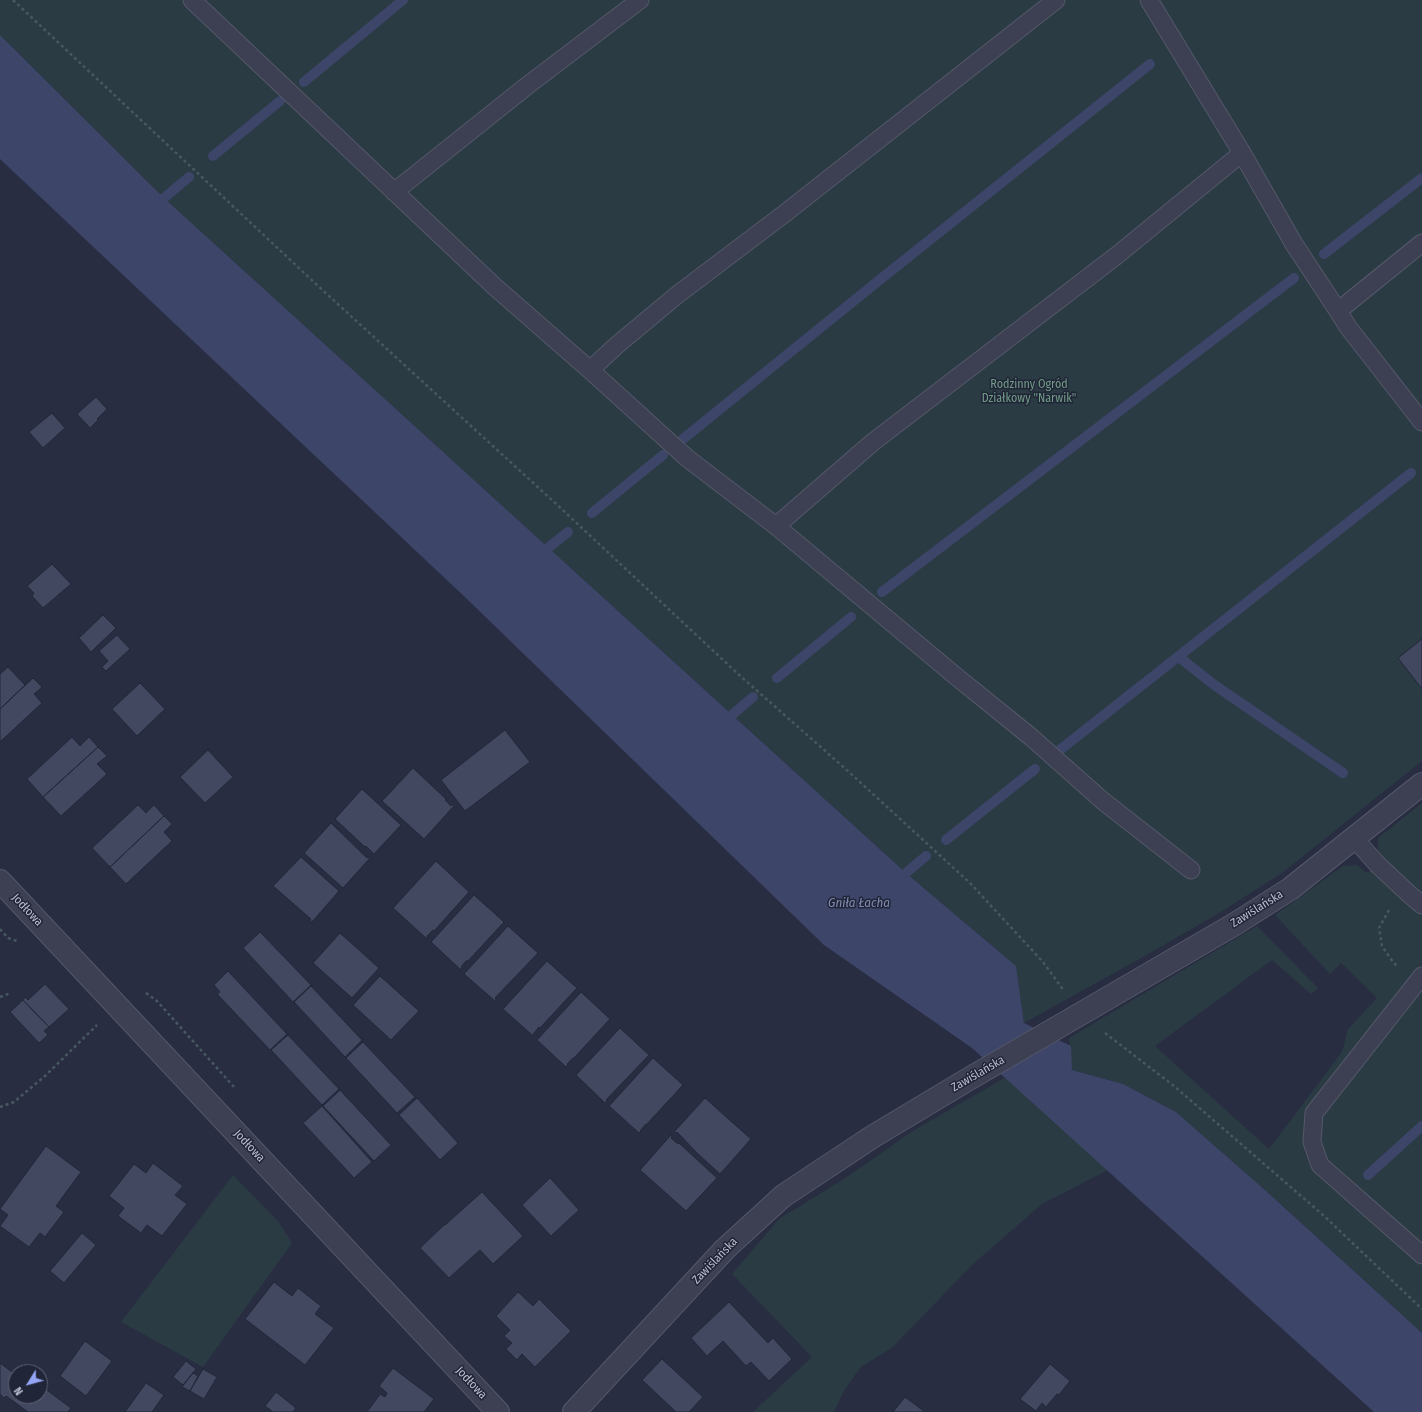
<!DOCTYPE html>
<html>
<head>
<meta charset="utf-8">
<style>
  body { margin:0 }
  #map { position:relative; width:1422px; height:1412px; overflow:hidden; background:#282d42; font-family:"Fira Sans Condensed",sans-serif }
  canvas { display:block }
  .north { position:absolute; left:8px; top:1364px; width:40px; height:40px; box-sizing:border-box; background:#212538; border:1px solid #5e6273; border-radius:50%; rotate:233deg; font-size:11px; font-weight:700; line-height:16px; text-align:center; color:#babdcc }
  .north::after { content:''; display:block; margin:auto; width:14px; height:18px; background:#95a5f5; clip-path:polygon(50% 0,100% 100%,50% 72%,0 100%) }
</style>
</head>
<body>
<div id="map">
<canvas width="1422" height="1412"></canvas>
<div class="north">N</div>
</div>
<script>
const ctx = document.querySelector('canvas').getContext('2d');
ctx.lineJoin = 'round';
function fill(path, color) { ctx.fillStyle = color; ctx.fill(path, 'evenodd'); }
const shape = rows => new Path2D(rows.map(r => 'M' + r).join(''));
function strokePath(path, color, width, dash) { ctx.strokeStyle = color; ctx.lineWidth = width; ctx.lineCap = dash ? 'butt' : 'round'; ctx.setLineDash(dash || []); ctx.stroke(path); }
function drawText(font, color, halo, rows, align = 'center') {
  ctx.font = font + ' "Fira Sans Condensed",sans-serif'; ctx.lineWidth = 3; ctx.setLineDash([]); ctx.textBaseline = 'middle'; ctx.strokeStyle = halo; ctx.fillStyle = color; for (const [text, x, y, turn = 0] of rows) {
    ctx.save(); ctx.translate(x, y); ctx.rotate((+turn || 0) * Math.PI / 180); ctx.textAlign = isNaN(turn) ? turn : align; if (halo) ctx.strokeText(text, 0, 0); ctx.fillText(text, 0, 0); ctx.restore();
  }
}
fill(shape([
  [0,0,1422,0,1422,761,1282,873,1221,912,1145,956,1024,1023,1016,966,906,873,164,198,0,35],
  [1422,803,1422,1333,1265,1190,1176,1112,1123,1084,1072,1070,1069,1038,1257,926,1318,988,1311,994,1272,960,1155,1046,1269,1149,1342,1052,1348,1029,1377,998,1341,963,1330,974,1275,915,1343,866,1357,865,1367,873,1383,860,1378,850,1378,838],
  [1006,1077,1108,1170,1042,1204,972,1265,893,1347,861,1367,845,1389,834,1412,753,1412,812,1357,732,1274,779,1219,847,1177,911,1132],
  [233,1175,278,1221,292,1243,203,1367,121,1322]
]), '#2a3b43');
fill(shape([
  [0,35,164,198,906,873,1016,966,1024,1023,1071,1046,1072,1070,1123,1084,1176,1112,1265,1190,1422,1333,1422,1412,1374,1412,972,1048,824,945,468,600,0,159]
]), '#3d4569');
strokePath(shape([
  [304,82,403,0],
  [213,156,280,101],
  [164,198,189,177],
  [1324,254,1422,178],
  [683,439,872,286,1150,64],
  [592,513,663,455],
  [548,548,568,532],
  [882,592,1294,278],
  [1179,657,1213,684,1343,773],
  [777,678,851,617],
  [732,715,753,697],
  [1061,749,1411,473],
  [946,840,1035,769],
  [906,873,926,856],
  [1368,1175,1422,1126]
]), '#3d4569', 10);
const building = shape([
  [96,397,107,409,97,419,98,420,90,428,77,414,96,397],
  [52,413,65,428,43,448,29,432,52,413],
  [52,564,71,584,43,608,32,596,34,593,27,586,52,564],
  [103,615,116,628,91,652,79,638,103,615],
  [117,635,130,649,106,671,102,667,108,661,99,651,117,635],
  [1422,639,1422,689,1398,658,1422,639],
  [8,667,25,685,0,709,0,674,8,667],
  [33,678,42,687,34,694,42,703,0,742,0,709,33,678],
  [140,683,165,709,137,736,112,709,140,683],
  [505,730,530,762,465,811,441,780,505,730],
  [72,737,80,746,89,737,98,747,43,797,27,779,72,737],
  [98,747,107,756,97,764,107,774,61,816,43,797,98,747],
  [208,750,233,777,205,803,180,777,208,750],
  [413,768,446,799,445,800,451,806,452,804,454,806,424,839,382,801,413,768],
  [362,789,401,825,374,854,366,846,365,847,335,819,362,789],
  [138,805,146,813,154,805,164,816,110,867,92,848,138,805],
  [164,816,172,824,164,832,172,841,126,884,110,867,164,816],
  [331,823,367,858,368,857,370,858,343,888,304,853,331,823],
  [301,857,339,891,312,922,310,920,311,919,273,886,301,857],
  [436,861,469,892,434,931,433,930,427,936,427,939,393,908,436,861],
  [474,895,504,922,468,961,466,961,461,967,462,968,461,970,431,942,474,895],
  [508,926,538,953,495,998,496,999,495,1001,464,974,508,926],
  [260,932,311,985,293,1002,243,948,260,932],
  [340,933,379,968,352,998,313,963,340,933],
  [547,961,577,988,540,1028,539,1027,533,1034,534,1034,533,1036,503,1009,547,961],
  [228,971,287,1034,270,1050,217,994,220,992,214,985,228,971],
  [380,976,419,1011,391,1040,353,1005,380,976],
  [45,984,69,1009,49,1027,23,1000,25,997,28,1000,45,984],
  [311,986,362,1040,345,1057,294,1002,311,986],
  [581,992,610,1019,574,1058,573,1058,567,1064,568,1065,566,1067,537,1040,581,992],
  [23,1000,49,1027,44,1031,48,1035,39,1043,10,1012,23,1000],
  [620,1028,649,1055,606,1100,607,1101,605,1103,576,1075,620,1028],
  [288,1035,339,1089,322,1105,271,1050,288,1035],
  [363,1042,415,1097,397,1113,346,1058,363,1042],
  [653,1058,683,1085,646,1125,646,1124,640,1131,641,1131,639,1133,609,1106,653,1058],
  [340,1090,391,1145,374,1161,323,1106,340,1090],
  [417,1098,458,1143,440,1160,399,1115,417,1098],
  [705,1098,751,1139,720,1174,698,1154,677,1132,676,1133,674,1132,705,1098],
  [322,1106,372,1162,354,1178,303,1123,322,1106],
  [671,1135,672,1137,671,1138,678,1144,679,1143,717,1178,686,1211,640,1170,671,1135],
  [46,1146,81,1172,56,1206,64,1212,45,1237,40,1233,29,1247,0,1226,8,1215,0,1209,46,1146],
  [153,1163,183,1186,175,1195,187,1204,162,1236,147,1225,141,1233,118,1216,124,1208,109,1196,134,1164,146,1173,153,1163],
  [550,1178,579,1210,551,1236,522,1205,550,1178],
  [482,1192,523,1236,493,1264,480,1250,449,1278,420,1248,444,1225,445,1225,482,1192],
  [82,1233,96,1245,64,1283,50,1271,82,1233],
  [274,1282,292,1296,298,1288,321,1306,315,1314,334,1328,305,1365,245,1319,274,1282],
  [518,1292,533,1306,539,1299,571,1331,535,1367,522,1354,517,1360,506,1349,512,1343,504,1336,510,1330,496,1316,518,1292],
  [729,1302,768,1343,773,1338,792,1359,769,1381,751,1362,746,1366,723,1341,707,1356,691,1338,729,1302],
  [85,1341,112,1361,86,1396,60,1376,85,1341],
  [662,1359,703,1397,689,1412,676,1412,642,1380,662,1359],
  [186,1361,196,1369,183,1385,173,1377,186,1361],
  [0,1363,16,1375,16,1396,40,1396,40,1385,71,1408,68,1412,28,1412,6,1396,4,1398,0,1394,0,1363],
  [1050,1364,1070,1381,1059,1395,1057,1394,1046,1407,1042,1403,1036,1411,1020,1399,1050,1364],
  [393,1368,434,1399,424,1412,367,1412,380,1394,385,1397,387,1393,379,1386,393,1368],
  [203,1369,217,1377,204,1399,190,1391,203,1369],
  [193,1373,198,1376,190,1391,182,1387,193,1373],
  [146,1383,164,1395,152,1412,125,1412,146,1383],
  [276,1392,296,1408,293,1412,273,1412,265,1406,276,1392],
  [905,1397,925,1412,893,1412,905,1397]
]);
fill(building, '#424860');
strokePath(building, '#23273a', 1);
const lane = shape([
  [192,0,494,286,590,370,687,458,776,526,958,678,1031,737,1103,801,1191,870],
  [1149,0,1242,153,1294,244,1338,311,1348,327,1422,422],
  [394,192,528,85,640,0],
  [1338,311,1422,243],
  [590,370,617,345,677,295,784,214,1056,0],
  [776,526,873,442,1116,256,1242,153],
  [1354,838,1377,864,1409,894,1422,905],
  [1422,976,1314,1113,1312,1142,1320,1165,1422,1255]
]);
const street = shape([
  [0,881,498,1412],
  [574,1412,725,1249,783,1196,872,1137,967,1080,1235,924,1290,889,1422,784]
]);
strokePath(lane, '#55586a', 19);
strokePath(street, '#55586a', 24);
strokePath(shape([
  [13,0,317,285,553,501,737,673,849,772,970,883,1043,962,1064,991],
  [1389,910,1379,928,1382,946,1393,962,1398,967],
  [0,929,8,938,17,941],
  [146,993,157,1001,234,1087],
  [0,997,11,993],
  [1105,1033,1174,1086,1323,1215,1422,1309],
  [0,1107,14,1102,45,1076,97,1025]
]), '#485860', 2.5, [3, 3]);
strokePath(lane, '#3c4052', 17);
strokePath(street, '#3c4052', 22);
drawText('12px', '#719c85', '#212538', [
  ["Rodzinny Ogród",1029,385],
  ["Działkowy \"Narwik\"",1029,399]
]);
drawText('12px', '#babdcc', '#212538', [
  ["Zawiślańska",1257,909,-32],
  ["Jodłowa",27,910,47],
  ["Zawiślańska",978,1074,-30],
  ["Jodłowa",249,1146,47],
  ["Zawiślańska",715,1261,-46],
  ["Jodłowa",471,1383,47]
]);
drawText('italic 13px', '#828cb2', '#212538', [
  ["Gniła Łacha",859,903]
]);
</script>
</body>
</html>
